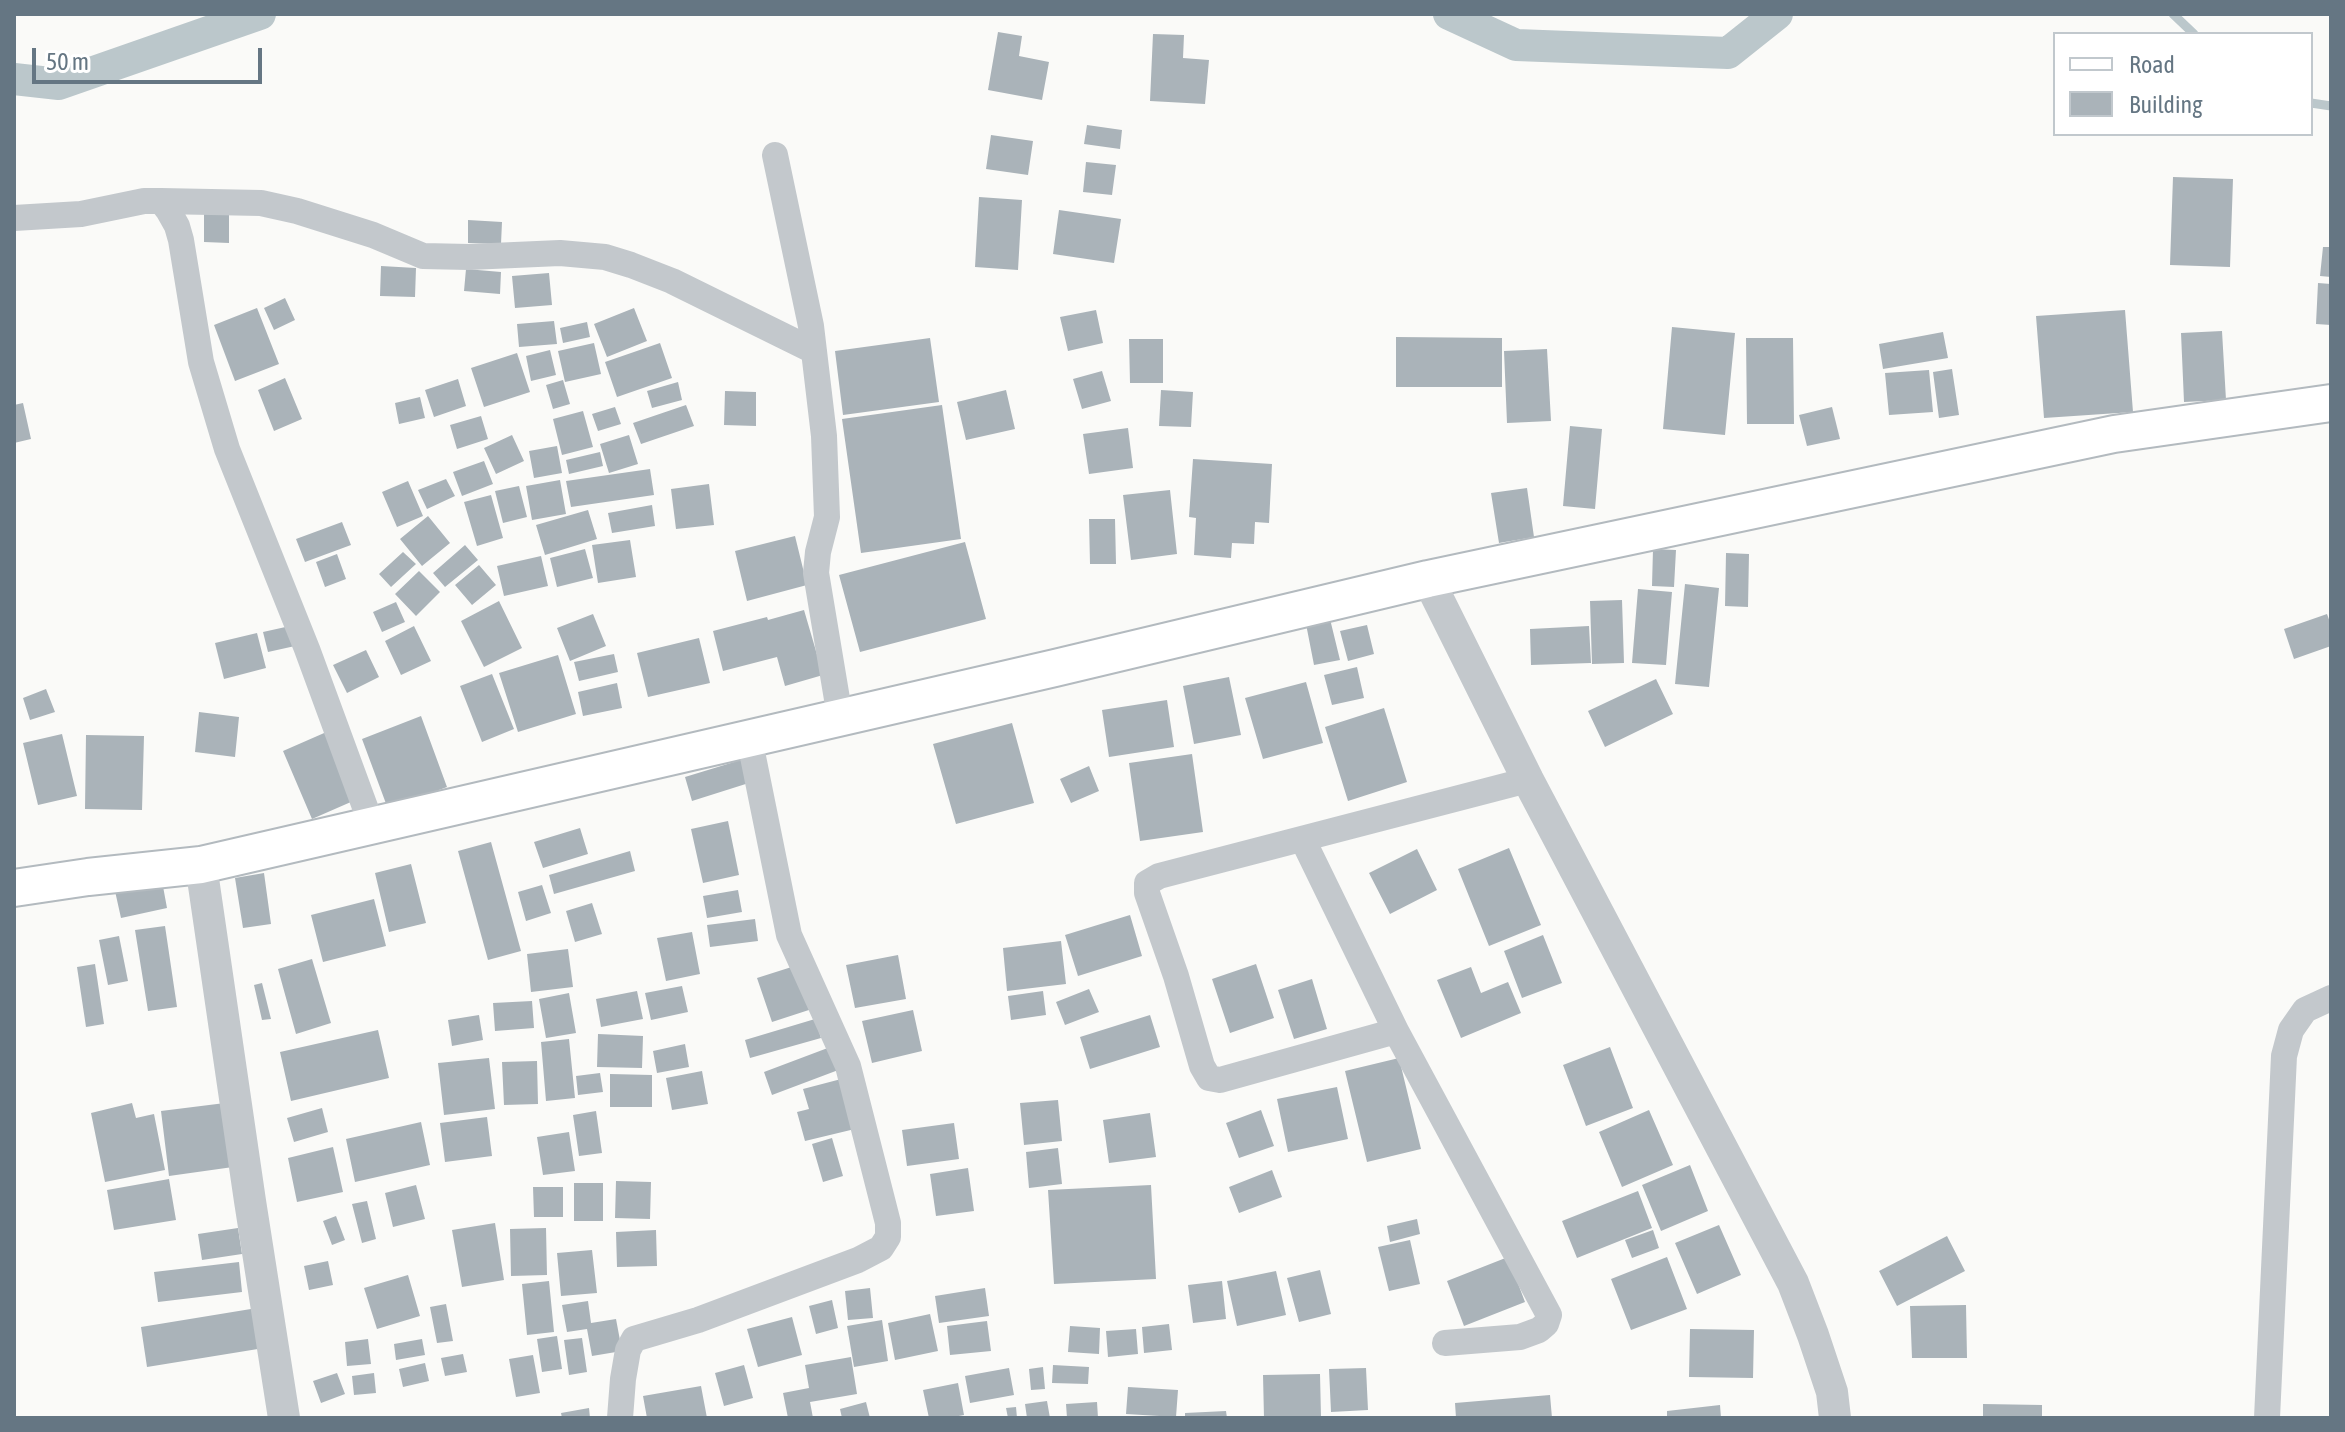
<!DOCTYPE html>
<html>
<head>
<meta charset="utf-8">
<style>
  body { margin:0 }
  #map { position:relative; width:2345px; height:1432px; overflow:hidden; background:#fafaf8; font-family:"Asap Condensed",sans-serif }
  canvas { display:block }
  .frame { position:absolute; inset:0; border:16px solid #657683; pointer-events:none }
  .legend { position:absolute; left:2053px; top:32px; width:260px; height:104px; box-sizing:border-box; background:#fff; border:2px solid #c1c8cd; margin:0; padding:10px 14px; list-style:none; font-size:24px; color:#657683 }
  .legend li { display:flex; align-items:center; gap:16px; height:40px }
  .legend b { width:40px; border:2px solid #c1c8cd }
  .scale { position:absolute; left:32px; top:48px; width:230px; height:36px; box-sizing:border-box; border:4px solid #657683; border-top:0; padding-left:10px; font-size:24px; line-height:28px; white-space:nowrap; color:#657683; -webkit-text-stroke:6px #fff; paint-order:stroke }
</style>
</head>
<body>
<div id="map">
<canvas width="2345" height="1432"></canvas>
<div class="frame"></div>
<ul class="legend">
<li><b style="height:10px;background:#fff"></b>Road</li>
<li><b style="height:22px;background:#aab3b9"></b>Building</li>
</ul>
<div class="scale">50 m</div>
</div>
<script>
const ctx = document.querySelector('canvas').getContext('2d');
ctx.lineJoin = 'round';
const shape = rows => new Path2D(rows.map(r => 'M' + r).join(''));
function strokePath(path, color, width, dash) { ctx.strokeStyle = color; ctx.lineWidth = width; ctx.lineCap = dash ? 'butt' : 'round'; ctx.setLineDash(dash || []); ctx.stroke(path); }
function fill(path, color) { ctx.fillStyle = color; ctx.fill(path, 'evenodd'); }
strokePath(shape([
  [2173,14,2194,34],
  [2311,103,2331,106]
]), '#bbc7cb', 9);
strokePath(shape([
  [1449,14,1516,45,1728,53,1777,14],
  [14,79,59,84,260,14]
]), '#bbc7cb', 32);
fill(shape([
  [998,32,1022,36,1019,56,1049,62,1042,100,988,90],
  [1153,34,1184,35,1183,58,1209,60,1205,104,1150,101],
  [1087,125,1122,130,1120,149,1084,144],
  [991,135,1033,141,1028,175,986,169],
  [1086,162,1116,165,1112,195,1083,192],
  [2173,177,2233,179,2230,267,2170,265],
  [979,197,1022,200,1018,270,975,267],
  [204,208,229,209,229,243,204,242],
  [1059,210,1121,219,1114,263,1053,254],
  [468,220,502,222,501,244,468,243],
  [2323,247,2331,247,2331,277,2320,276],
  [381,266,416,268,415,297,380,296],
  [466,269,501,272,500,294,464,291],
  [549,273,552,305,515,308,512,276],
  [2318,283,2331,284,2331,325,2316,324],
  [285,298,295,320,274,330,264,308],
  [257,308,279,364,235,381,214,325],
  [634,308,647,341,607,357,594,324],
  [1096,310,1103,343,1068,351,1060,317],
  [2125,310,2133,412,2044,418,2036,316],
  [554,321,557,344,519,347,517,324],
  [587,322,590,337,563,343,560,328],
  [1672,327,1735,333,1725,435,1663,429],
  [2222,331,2226,400,2184,402,2181,333],
  [1943,332,1948,358,1883,369,1879,344],
  [1396,337,1502,338,1502,387,1396,387],
  [930,338,939,402,843,415,835,351],
  [1746,338,1793,338,1794,424,1747,424],
  [1129,339,1163,339,1163,383,1130,383],
  [594,343,601,374,565,382,558,351],
  [660,343,672,378,617,397,605,362],
  [1547,349,1551,421,1507,423,1504,351],
  [550,350,556,375,531,381,526,356],
  [517,353,530,392,484,407,471,368],
  [1952,369,1959,415,1939,418,1933,372],
  [1929,370,1933,412,1889,415,1885,373],
  [1102,371,1111,401,1082,409,1073,379],
  [285,378,302,419,274,431,258,390],
  [458,379,466,406,434,417,425,390],
  [563,380,570,404,553,409,546,385],
  [678,382,682,400,652,408,647,391],
  [1006,390,1015,429,966,440,957,402],
  [1161,390,1193,392,1191,427,1159,426],
  [725,391,756,392,756,426,724,425],
  [420,397,425,418,399,424,395,403],
  [23,403,31,439,14,443,14,405],
  [686,405,694,426,641,444,633,423],
  [942,405,961,539,861,553,842,419],
  [615,407,621,424,598,431,592,414],
  [1832,407,1840,439,1807,446,1799,415],
  [583,411,593,447,562,455,553,419],
  [481,416,488,439,457,449,450,425],
  [1570,426,1602,429,1595,509,1563,506],
  [1128,428,1133,468,1089,474,1083,434],
  [512,435,524,461,496,474,484,448],
  [629,435,638,464,609,473,600,444],
  [557,446,562,473,534,478,529,451],
  [600,452,603,466,569,474,566,460],
  [1193,459,1272,464,1269,523,1255,522,1254,544,1232,543,1231,558,1194,555,1196,518,1189,517],
  [484,461,493,484,462,496,453,472],
  [650,469,654,495,571,507,566,481],
  [446,479,455,496,427,509,418,490],
  [560,480,566,514,532,520,526,486],
  [408,481,423,516,397,527,382,492],
  [709,484,714,525,676,529,671,489],
  [519,486,527,517,503,523,495,491],
  [1527,488,1534,537,1499,543,1491,493],
  [1170,490,1177,554,1131,560,1123,495],
  [491,495,503,538,477,546,464,502],
  [652,505,655,526,612,533,608,513],
  [588,510,597,539,545,555,536,525],
  [428,516,450,543,422,566,400,539],
  [1089,519,1115,519,1116,564,1090,564],
  [342,522,351,545,305,562,296,539],
  [795,536,807,585,747,601,735,551],
  [630,540,636,577,598,583,592,545],
  [965,542,986,619,860,652,839,575],
  [465,545,478,560,445,587,433,573],
  [585,549,593,578,557,587,550,558],
  [1653,549,1676,550,1674,587,1652,586],
  [403,552,416,564,391,587,379,574],
  [1726,553,1749,554,1748,607,1725,606],
  [337,554,346,579,325,587,316,562],
  [541,556,548,586,504,596,497,566],
  [479,565,496,585,472,605,455,585],
  [419,571,440,592,416,616,395,594],
  [1685,584,1719,588,1709,687,1675,684],
  [1638,589,1672,592,1666,665,1632,663],
  [1622,600,1624,663,1592,664,1590,601],
  [499,601,522,648,484,667,461,621],
  [396,602,405,622,382,632,373,612],
  [804,610,823,675,785,686,777,657,723,671,713,631,767,617,768,620],
  [593,614,606,646,570,661,557,628],
  [2327,614,2331,625,2331,646,2294,659,2284,629],
  [1330,619,1340,660,1314,665,1306,624],
  [1367,625,1374,654,1348,661,1340,631],
  [290,626,295,646,268,652,263,632],
  [414,626,431,661,401,675,385,641],
  [1589,626,1591,663,1531,665,1530,629],
  [257,633,266,668,224,679,215,643],
  [699,638,710,683,648,697,637,653],
  [366,650,379,677,347,693,333,665],
  [614,654,618,672,579,681,574,662],
  [558,655,576,714,518,732,499,673],
  [1357,667,1364,698,1332,705,1324,675],
  [492,674,514,729,482,742,460,686],
  [1229,677,1241,735,1194,744,1183,686],
  [1656,679,1673,714,1605,747,1588,711],
  [1306,682,1323,743,1263,759,1245,698],
  [617,683,622,708,583,716,578,692],
  [46,689,55,712,30,720,23,698],
  [1167,700,1174,747,1109,757,1102,710],
  [1384,708,1407,782,1348,801,1325,727],
  [199,712,239,717,235,757,195,752],
  [421,716,447,787,388,809,362,739],
  [1012,723,1034,803,956,824,933,744],
  [331,730,360,798,312,819,283,751],
  [62,734,77,796,38,805,23,743],
  [86,735,144,736,142,810,85,809],
  [1192,754,1203,832,1140,841,1129,763],
  [744,759,752,782,692,801,685,777],
  [1089,766,1099,791,1071,803,1060,779],
  [728,821,739,875,703,883,691,829],
  [580,828,588,854,543,868,534,842],
  [491,842,521,951,488,960,458,851],
  [1509,848,1541,925,1489,946,1458,869],
  [1417,849,1437,890,1390,914,1369,873],
  [630,851,635,871,554,894,549,875],
  [411,864,426,923,389,932,375,873],
  [264,873,271,924,243,928,235,878],
  [162,881,167,908,121,918,115,891],
  [542,885,551,913,526,921,518,892],
  [738,890,742,912,707,918,703,896],
  [374,899,386,946,323,962,311,915],
  [592,903,602,934,575,942,566,911],
  [1130,915,1142,956,1078,976,1065,935],
  [755,919,758,941,710,947,707,925],
  [165,926,177,1007,148,1011,135,930],
  [692,932,700,974,666,981,657,938],
  [1543,935,1562,983,1522,998,1504,951],
  [119,936,128,981,108,985,99,940],
  [1061,941,1066,984,1007,991,1003,948],
  [568,949,573,987,531,992,527,954],
  [898,955,906,999,855,1008,846,965],
  [312,959,331,1023,296,1034,278,969],
  [95,964,104,1024,86,1027,77,967],
  [801,964,815,1008,772,1022,757,978],
  [1256,964,1274,1018,1230,1033,1212,979],
  [1471,967,1481,993,1508,982,1521,1013,1461,1038,1437,980],
  [1312,979,1327,1029,1294,1039,1278,990],
  [262,983,271,1019,262,1020,254,985],
  [682,986,688,1012,651,1020,645,993],
  [1089,989,1099,1012,1065,1025,1056,1002],
  [637,991,643,1019,601,1027,596,999],
  [1043,991,1046,1015,1011,1020,1008,996],
  [569,993,576,1033,546,1038,539,999],
  [532,1001,534,1028,495,1031,493,1003],
  [913,1010,922,1051,872,1063,862,1021],
  [479,1015,483,1040,452,1046,448,1020],
  [1150,1015,1160,1047,1090,1069,1080,1037],
  [815,1019,821,1038,750,1058,745,1040],
  [378,1030,389,1078,291,1101,280,1052],
  [598,1034,643,1036,642,1068,597,1067],
  [569,1039,575,1098,546,1101,541,1042],
  [685,1044,689,1067,657,1073,653,1051],
  [833,1046,841,1069,772,1095,764,1072],
  [1610,1047,1633,1108,1586,1126,1563,1065],
  [489,1058,495,1109,444,1115,438,1063],
  [1399,1058,1421,1149,1367,1162,1345,1071],
  [537,1061,538,1104,504,1105,502,1062],
  [702,1071,708,1104,672,1110,666,1078],
  [600,1073,603,1092,578,1095,576,1076],
  [610,1074,652,1075,652,1107,610,1107],
  [845,1078,859,1128,805,1141,797,1112,809,1109,803,1089],
  [1337,1087,1348,1139,1288,1152,1277,1099],
  [1058,1100,1062,1141,1024,1145,1020,1103],
  [132,1103,136,1118,154,1114,165,1170,105,1182,91,1113],
  [225,1103,233,1167,169,1176,161,1111],
  [322,1108,328,1132,294,1142,287,1118],
  [1261,1110,1274,1146,1239,1158,1226,1123],
  [1649,1110,1673,1165,1622,1187,1599,1132],
  [596,1111,602,1153,579,1156,573,1115],
  [1150,1113,1156,1157,1109,1163,1103,1120],
  [487,1117,492,1156,445,1162,440,1123],
  [421,1122,430,1165,355,1182,346,1139],
  [954,1123,959,1159,907,1166,902,1130],
  [569,1132,575,1171,543,1175,537,1137],
  [832,1138,843,1176,823,1182,812,1144],
  [333,1147,343,1192,297,1202,288,1158],
  [1058,1148,1062,1184,1029,1188,1026,1152],
  [1690,1165,1708,1211,1661,1231,1642,1185],
  [968,1168,974,1211,936,1216,930,1174],
  [1272,1170,1282,1197,1239,1213,1229,1187],
  [169,1179,176,1220,114,1230,107,1190],
  [616,1181,651,1182,650,1219,615,1218],
  [574,1183,603,1183,603,1221,574,1221],
  [416,1185,425,1219,393,1227,385,1193],
  [1151,1185,1156,1279,1054,1284,1048,1190],
  [533,1187,563,1187,563,1217,534,1217],
  [1638,1191,1652,1228,1577,1258,1562,1221],
  [367,1201,376,1239,362,1243,352,1204],
  [336,1216,345,1240,332,1245,323,1221],
  [1417,1219,1420,1234,1390,1242,1387,1226],
  [495,1223,504,1280,462,1287,452,1230],
  [1719,1225,1741,1275,1697,1294,1675,1243],
  [238,1228,242,1254,202,1260,198,1234],
  [546,1228,547,1275,511,1276,510,1229],
  [656,1230,657,1266,617,1267,616,1232],
  [1653,1230,1659,1248,1632,1258,1625,1240],
  [1947,1236,1965,1271,1897,1306,1879,1271],
  [1410,1240,1420,1284,1389,1291,1378,1247],
  [592,1250,597,1293,561,1296,557,1253],
  [1508,1257,1525,1302,1464,1326,1447,1281],
  [1667,1257,1687,1309,1631,1330,1611,1279],
  [328,1261,333,1285,309,1290,304,1266],
  [239,1262,242,1292,158,1302,154,1272],
  [1320,1270,1331,1314,1299,1322,1287,1278],
  [1276,1271,1286,1315,1237,1326,1227,1281],
  [408,1275,420,1316,377,1329,364,1288],
  [549,1281,554,1332,527,1335,522,1284],
  [1222,1281,1226,1319,1193,1323,1188,1285],
  [870,1288,873,1318,848,1320,845,1291],
  [985,1288,989,1316,939,1323,935,1296],
  [832,1300,838,1328,816,1334,809,1306],
  [588,1301,591,1323,616,1319,622,1351,592,1356,587,1329,567,1332,562,1305],
  [446,1304,453,1341,437,1343,430,1307],
  [1966,1305,1967,1358,1912,1358,1910,1306],
  [257,1308,264,1348,147,1367,141,1327],
  [930,1314,938,1351,895,1360,888,1323],
  [792,1317,802,1355,758,1367,747,1329],
  [882,1320,888,1361,854,1367,847,1326],
  [987,1321,991,1351,950,1355,947,1326],
  [1169,1324,1172,1350,1144,1353,1142,1327],
  [1070,1326,1100,1328,1099,1354,1068,1352],
  [1136,1329,1138,1354,1108,1357,1106,1331],
  [1690,1329,1754,1330,1753,1378,1689,1377],
  [557,1336,562,1369,542,1372,537,1339],
  [582,1338,587,1372,569,1375,564,1340],
  [368,1339,371,1364,347,1366,345,1342],
  [422,1339,425,1355,396,1360,394,1344],
  [463,1354,467,1372,445,1376,441,1358],
  [533,1355,540,1393,516,1397,509,1359],
  [851,1357,857,1394,810,1402,813,1418,788,1418,783,1393,809,1388,805,1365],
  [425,1363,429,1381,403,1387,399,1369],
  [744,1365,753,1398,724,1406,715,1373],
  [1053,1365,1089,1367,1088,1384,1052,1383],
  [1043,1367,1045,1389,1031,1390,1029,1369],
  [1009,1368,1014,1395,970,1403,965,1376],
  [1366,1368,1368,1410,1331,1412,1329,1369],
  [337,1373,345,1394,321,1403,313,1381],
  [374,1373,376,1393,354,1395,352,1376],
  [1320,1374,1321,1418,1264,1418,1263,1375],
  [958,1383,964,1415,948,1418,929,1418,923,1390],
  [701,1386,707,1418,647,1418,643,1396],
  [1128,1387,1178,1390,1176,1417,1126,1414],
  [1550,1395,1552,1418,1456,1418,1455,1403],
  [1047,1401,1050,1418,1027,1418,1025,1404],
  [866,1402,870,1418,842,1418,840,1409],
  [1097,1402,1098,1418,1067,1418,1066,1404],
  [1983,1404,2042,1405,2042,1418,1983,1418],
  [1720,1405,1721,1418,1667,1418,1667,1411],
  [1016,1407,1017,1418,1008,1418,1006,1408],
  [589,1408,590,1418,562,1418,561,1413],
  [1226,1411,1227,1418,1185,1418,1185,1413]
]), '#aab3b9');
const secondary = shape([
  [14,888,88,877,201,865,1055,668,1428,579,2114,434,2331,403]
]);
strokePath(secondary, '#b3babf', 40);
strokePath(shape([
  [775,155,811,326,824,436,827,517,818,552,816,573,840,717],
  [161,201,261,203,297,211,373,235,423,256,469,257,560,253,605,257,631,265,672,281,814,351],
  [14,218,81,214,144,201,161,201,168,210,177,226,181,240,201,362,227,449,307,649,372,826],
  [1303,840,1396,1031,1549,1315,1546,1324,1539,1330,1520,1337,1445,1343],
  [1396,1031,1220,1080,1209,1078,1202,1066,1176,976,1147,893,1147,883,1159,876,1528,780],
  [620,1418,623,1379,628,1350,634,1339,698,1320,858,1260,881,1248,888,1237,888,1223,848,1066,789,935,749,737],
  [2267,1418,2284,1056,2291,1030,2305,1010,2331,998]
]), '#c3c8cc', 26);
strokePath(shape([
  [1428,579,1528,780,1793,1283,1813,1335,1832,1392,1835,1418],
  [201,865,250,1201,284,1418]
]), '#c3c8cc', 32);
strokePath(secondary, '#fff', 36);
</script>
</body>
</html>
